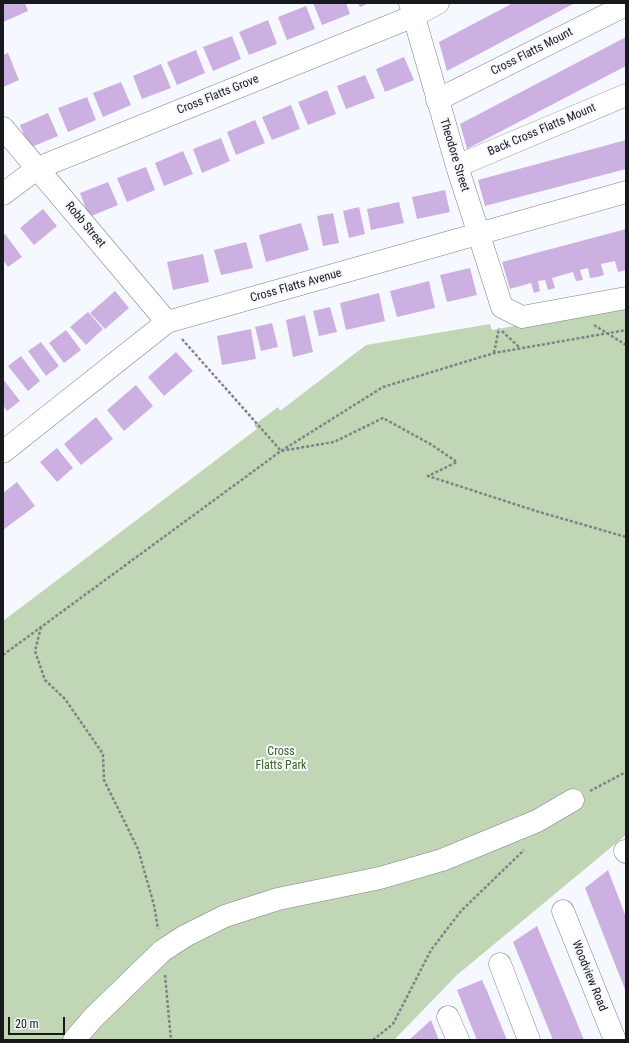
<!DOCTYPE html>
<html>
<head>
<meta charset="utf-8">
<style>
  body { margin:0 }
  #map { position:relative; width:629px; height:1043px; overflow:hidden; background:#f6f8ff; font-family:"Roboto Condensed",sans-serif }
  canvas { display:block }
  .frame { position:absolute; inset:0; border:4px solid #18191d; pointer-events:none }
  .scale { position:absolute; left:8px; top:1017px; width:57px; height:18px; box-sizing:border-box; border:2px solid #18191d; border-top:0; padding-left:5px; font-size:12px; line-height:14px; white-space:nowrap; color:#18191d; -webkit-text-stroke:3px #f6f8ff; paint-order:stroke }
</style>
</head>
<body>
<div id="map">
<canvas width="629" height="1043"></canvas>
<div class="frame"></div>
<div class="scale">20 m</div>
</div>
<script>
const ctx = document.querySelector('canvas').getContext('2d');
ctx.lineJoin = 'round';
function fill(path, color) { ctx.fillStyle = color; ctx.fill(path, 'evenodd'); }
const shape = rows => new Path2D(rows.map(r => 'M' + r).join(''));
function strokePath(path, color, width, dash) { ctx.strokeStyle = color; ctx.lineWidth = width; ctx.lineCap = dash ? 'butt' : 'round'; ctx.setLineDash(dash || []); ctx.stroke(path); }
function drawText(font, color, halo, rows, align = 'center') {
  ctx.font = font + ' "Roboto Condensed",sans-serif'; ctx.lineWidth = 4; ctx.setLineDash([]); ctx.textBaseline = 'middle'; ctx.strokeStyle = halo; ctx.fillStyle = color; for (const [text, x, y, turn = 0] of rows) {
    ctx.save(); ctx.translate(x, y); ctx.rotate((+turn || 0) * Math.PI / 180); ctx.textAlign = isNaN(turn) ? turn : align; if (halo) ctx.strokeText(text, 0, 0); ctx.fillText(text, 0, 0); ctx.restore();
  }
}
fill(shape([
  [626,306,626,835,457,975,394,1040,3,1040,3,621,257,429,254,425,278,407,280,411,366,345,490,324,492,330]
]), '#c1d6b4');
fill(shape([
  [3,3,25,3,28,11,3,22],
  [313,3,346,3,350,14,322,25],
  [358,3,369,3,360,7],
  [513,3,575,3,447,71,439,42],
  [306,6,315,29,287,40,278,17],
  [268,20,277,44,249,55,239,32],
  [232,36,241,59,213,71,203,47],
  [626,37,626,66,467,149,460,124],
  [196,50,205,73,177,85,167,62],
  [8,53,19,80,3,87,3,55],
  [404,57,414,80,385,92,376,69],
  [161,64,171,88,142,99,133,76],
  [365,75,375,98,346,109,337,86],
  [121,82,131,105,103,117,93,93],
  [327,90,336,114,308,125,298,102],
  [87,97,96,120,68,132,58,108],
  [291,105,300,129,272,140,262,117],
  [48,113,58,136,29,148,20,125],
  [255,120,265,143,236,155,227,132],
  [221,138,230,161,202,173,193,149],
  [626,140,626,169,485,206,478,180],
  [183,151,193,174,164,186,155,163],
  [146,167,155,190,127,202,117,178],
  [108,182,118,205,89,217,80,193],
  [445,190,450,212,417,219,412,197],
  [399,202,404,223,371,230,367,209],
  [359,207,365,234,349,238,343,211],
  [43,209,57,226,34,245,20,228],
  [333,213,339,243,323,246,317,216],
  [301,223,309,250,266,262,259,235],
  [626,229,626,270,618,272,615,261,601,264,604,275,597,277,590,278,588,268,580,270,583,280,576,281,573,272,552,278,555,288,548,290,545,280,538,281,540,291,534,293,531,283,510,289,502,262],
  [5,234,22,257,8,267,3,260,3,236],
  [246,242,253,268,221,275,214,250],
  [203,254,209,282,173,290,167,262],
  [470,268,477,295,447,302,440,275],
  [429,281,435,308,397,317,390,291],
  [115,291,129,308,105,329,90,313],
  [379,293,385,321,346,330,340,303],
  [330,307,337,332,319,336,313,311],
  [88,312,103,329,86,345,70,327],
  [305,315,313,352,293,357,286,320],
  [272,323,278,347,261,351,255,327],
  [251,329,256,359,222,365,217,336],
  [66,330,81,350,64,363,49,343],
  [41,342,59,366,46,376,28,351],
  [176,352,193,371,164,396,148,377],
  [21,356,40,381,28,391,8,366],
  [3,379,20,401,7,411,3,405],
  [136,385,153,406,124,431,107,410],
  [96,417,113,439,81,465,64,444],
  [57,448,73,468,57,482,40,462],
  [17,482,35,506,3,530,3,493],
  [608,870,626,917,626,992,585,888],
  [537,926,549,955,584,1040,553,1040,529,981,513,942],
  [482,980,487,991,507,1040,477,1040,470,1023,457,990],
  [431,1020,439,1040,409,1040]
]), '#ccb0e1');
const minor = shape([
  [410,3,457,166,502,307,522,317,626,298],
  [437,100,626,5],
  [3,128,167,322],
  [457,166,626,95],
  [3,194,38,168,414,16,438,3],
  [3,452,167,322,626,192],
  [625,851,626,852],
  [563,911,615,1040],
  [500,964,529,1040],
  [448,1017,458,1040],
  [74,1040,93,1018,162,951,185,936,225,916,278,899,380,878,442,860,537,821,573,800]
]);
strokePath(minor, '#7e808a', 23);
strokePath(shape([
  [594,325,626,345],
  [502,331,520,348],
  [182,339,281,451,334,442,383,418,432,445,457,462,428,476,536,511,626,537],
  [494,353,499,328],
  [41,627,35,651,45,680,65,699,103,754,104,780,138,849,154,905,158,929],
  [3,655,281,451,383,387,494,353,626,330],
  [590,791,626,772],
  [165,975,171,1040],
  [373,1040,393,1024,431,950,461,911,524,850]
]), '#818288', 2.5, [3, 2]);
strokePath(minor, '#fff', 22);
drawText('12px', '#18191d', '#f6f8ff', [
  ["Cross Flatts Mount",532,52,-27],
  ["Cross Flatts Grove",218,95,-22],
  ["Back Cross Flatts Mount",542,130,-23],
  ["Theodore Street",454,155,73],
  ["Robb Street",85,225,50],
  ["Cross Flatts Avenue",296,286,-16],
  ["Woodview Road",589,976,68]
]);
drawText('12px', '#3e6321', '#f6f8ff', [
  ["Cross",281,752],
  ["Flatts Park",281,766]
]);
</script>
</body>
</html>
